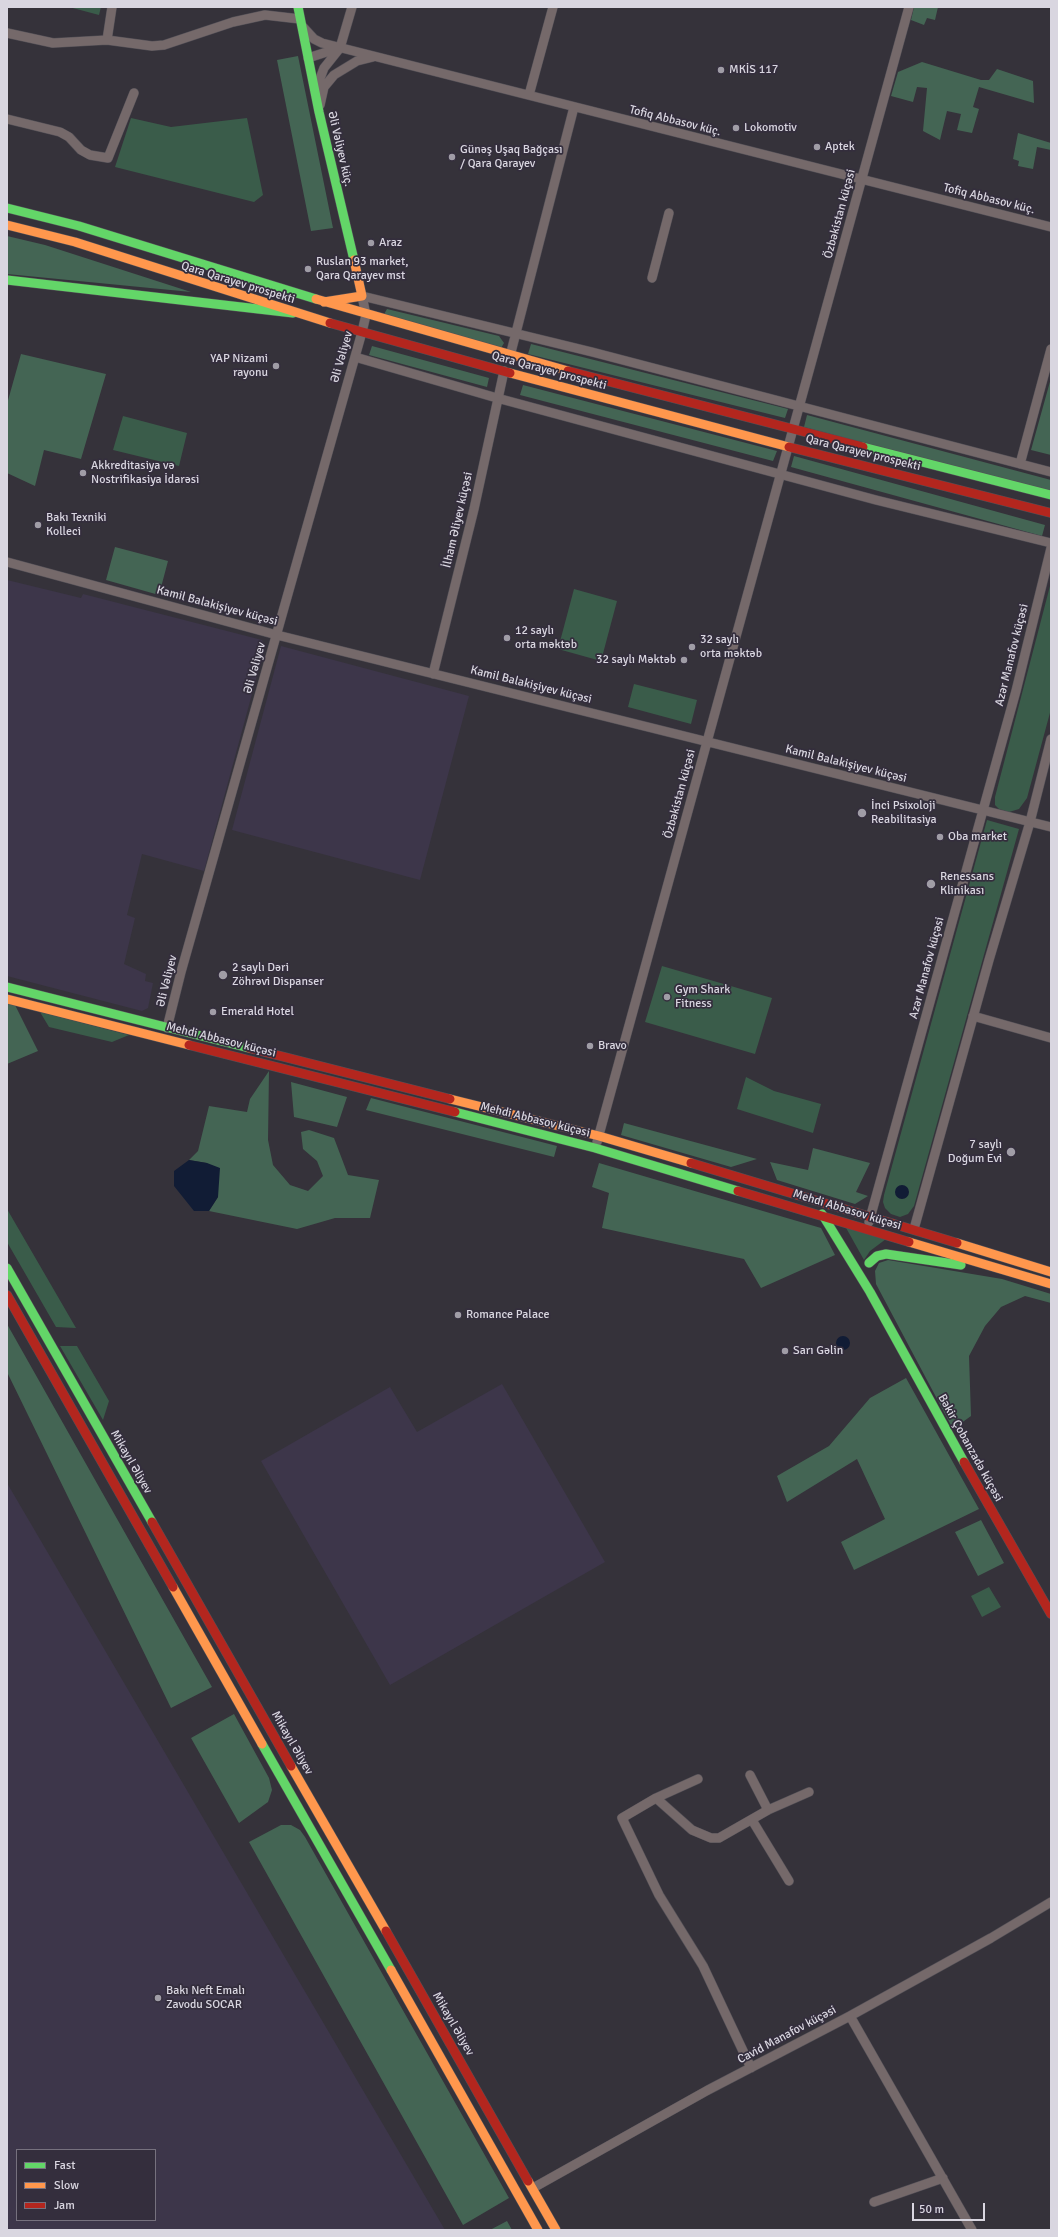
<!DOCTYPE html>
<html>
<head>
<meta charset="utf-8">
<style>
  body { margin:0 }
  #map { position:relative; width:1058px; height:2237px; overflow:hidden; background:#35323a; font-family:Signika,sans-serif }
  canvas { display:block }
  .frame { position:absolute; inset:0; border:8px solid #d9d6e0; pointer-events:none }
  .legend { position:absolute; left:16px; top:2149px; width:140px; height:72px; box-sizing:border-box; background:#342e3d; border:1px solid #76717e; margin:0; padding:5px 7px; list-style:none; font-size:12px; color:#d9d6e0 }
  .legend li { display:flex; align-items:center; gap:8px; height:20px }
  .legend b { width:20px; border:1px solid #76717e }
  .scale { position:absolute; left:912px; top:2203px; width:73px; height:18px; box-sizing:border-box; border:2px solid #d9d6e0; border-top:0; padding-left:5px; font-size:12px; line-height:14px; white-space:nowrap; color:#d9d6e0; -webkit-text-stroke:3px #342e3d; paint-order:stroke }
</style>
</head>
<body>
<div id="map">
<canvas width="1058" height="2237"></canvas>
<div class="frame"></div>
<ul class="legend">
<li><b style="height:5px;background:#63d668"></b>Fast</li>
<li><b style="height:5px;background:#ff974d"></b>Slow</li>
<li><b style="height:5px;background:#b3261e"></b>Jam</li>
</ul>
<div class="scale">50 m</div>
</div>
<script>
const ctx = document.querySelector('canvas').getContext('2d');
ctx.lineJoin = 'round';
function fill(path, color) { ctx.fillStyle = color; ctx.fill(path, 'evenodd'); }
const shape = rows => new Path2D(rows.map(r => 'M' + r).join(''));
function strokePath(path, color, width, dash) { ctx.strokeStyle = color; ctx.lineWidth = width; ctx.lineCap = dash ? 'butt' : 'round'; ctx.setLineDash(dash || []); ctx.stroke(path); }
function drawText(font, color, halo, rows, align = 'center') {
  ctx.font = font + ' Signika,sans-serif'; ctx.lineWidth = 3.5; ctx.setLineDash([]); ctx.textBaseline = 'middle'; ctx.strokeStyle = halo; ctx.fillStyle = color; for (const [text, x, y, turn = 0] of rows) {
    ctx.save(); ctx.translate(x, y); ctx.rotate((+turn || 0) * Math.PI / 180); ctx.textAlign = isNaN(turn) ? turn : align; if (halo) ctx.strokeText(text, 0, 0); ctx.fillText(text, 0, 0); ctx.restore();
  }
}
fill(shape([
  [7,580,81,598,83,594,262,640,265,646,204,871,142,854,127,915,135,918,124,964,146,974,145,981,153,983,148,1008,142,1011,7,976],
  [281,646,469,696,420,880,232,830],
  [502,1384,605,1562,390,1685,261,1461,390,1387,417,1432],
  [7,1483,216,1840,445,2230,7,2230],
  [17,2150,155,2150,155,2220,17,2220]
]), '#3d364a');
fill(shape([
  [69,7,101,7,99,15],
  [131,118,171,127,247,118,263,195,254,202,115,167],
  [123,416,187,433,179,466,113,450],
  [1050,586,1051,709,1027,798,1019,809,1009,812,999,809,995,805,995,797],
  [574,589,617,601,601,661,558,649],
  [634,684,697,700,691,724,628,707],
  [987,820,1019,829,914,1206,908,1214,900,1217,891,1214,885,1208,883,1202,884,1195],
  [662,966,772,998,755,1054,645,1022],
  [40,1012,129,1035,112,1042,49,1027],
  [746,1077,774,1091,821,1104,813,1133,737,1109],
  [7,1209,76,1328,56,1327,7,1242],
  [845,1226,886,1239,870,1251,864,1260],
  [60,1346,77,1346,109,1401,103,1420],
  [989,1587,1001,1607,982,1617,971,1596]
]), '#3a5c4a');
fill(shape([
  [914,7,938,7,935,20,927,18,924,25,911,20],
  [298,56,333,228,311,231,277,60],
  [922,62,981,80,989,80,997,69,1033,81,1034,103,979,87,973,107,979,109,972,133,957,130,961,114,947,111,940,140,923,131,927,88,917,87,913,102,891,96,898,72],
  [1018,133,1051,143,1051,150,1037,147,1033,169,1018,166,1019,161,1013,159],
  [7,236,45,245,191,292,7,274],
  [387,309,499,336,504,343,501,348,383,316],
  [531,344,788,409,785,418,528,354],
  [372,346,489,378,487,387,369,355],
  [21,354,106,374,81,459,44,450,35,486,7,473,7,404],
  [1051,378,1051,455,1031,450],
  [523,385,777,451,773,461,520,395],
  [807,415,1051,480,1051,493,804,427],
  [794,456,1045,525,1042,536,791,467],
  [115,547,168,561,159,595,106,580],
  [7,1002,14,1003,38,1051,7,1064],
  [269,1071,268,1140,273,1165,290,1185,308,1191,323,1176,317,1161,303,1149,301,1132,309,1130,334,1138,348,1175,379,1180,370,1218,335,1218,297,1229,209,1211,218,1197,207,1163,189,1160,198,1151,209,1106,247,1112,250,1099],
  [291,1082,347,1097,337,1127,294,1117],
  [371,1098,557,1146,554,1157,366,1110],
  [624,1123,757,1159,731,1167,621,1135],
  [813,1148,870,1163,856,1192,868,1196,855,1204,777,1180,770,1162,808,1170],
  [599,1163,821,1228,835,1255,761,1288,744,1259,602,1228,609,1193,592,1187],
  [888,1260,1002,1279,1051,1294,1051,1303,1025,1296,1001,1307,985,1326,969,1356,971,1416,953,1429,876,1284,875,1271,879,1263],
  [7,1324,212,1687,171,1708,7,1372],
  [906,1378,979,1509,854,1570,841,1542,885,1519,857,1459,787,1502,777,1476,829,1446,870,1398],
  [981,1520,1004,1563,978,1576,955,1532],
  [234,1714,269,1778,272,1790,268,1802,239,1823,191,1738],
  [281,1825,291,1825,300,1830,305,1837,509,2198,463,2225,249,1842],
  [507,2221,512,2230,490,2230]
]), '#446554');
fill(shape([
  [189,1160,207,1163,220,1168,218,1197,209,1211,194,1211,174,1186,174,1171],
  '895 1192a7 7 0 1 1 14 0a7 7 0 1 1-14 0Z',
  '836 1343a7 7 0 1 1 14 0a7 7 0 1 1-14 0Z'
]), '#111c35');
const street = shape([
  [303,27,314,39,322,43,1051,227],
  [7,33,53,43,107,40,152,46,164,45,233,22,265,15,300,19],
  [107,40,112,7],
  [308,58,339,48],
  [316,89,324,68,340,48,352,7],
  [529,95,553,7],
  [320,105,324,87,334,75,357,61,373,57],
  [7,119,60,132,69,137,81,150,90,155,108,158,134,93],
  [652,278,669,213],
  [510,356,574,107],
  [355,357,497,398,876,500,1051,543],
  [1020,464,1051,349],
  [7,562,277,635,1051,827],
  [433,674,474,509,504,371],
  [973,1016,1051,1038],
  [167,1028,181,972,362,332,366,315,362,296,592,352,1051,472],
  [597,1142,909,7],
  [869,1222,1016,691,1051,548],
  [914,1229,989,960,1030,822,1051,739],
  [750,1775,768,1810],
  [656,1798,698,1779],
  [752,1820,789,1881],
  [850,2016,972,2230],
  [751,2068,703,1966,659,1895,622,1818,656,1798,692,1830,711,1838,719,1838,768,1810,809,1792],
  [533,2188,708,2090,850,2016,991,1938,1051,1902],
  [874,2202,943,2178]
]);
const fast = shape([
  [298,7,319,112,354,260],
  [7,208,79,226,316,299],
  [7,280,293,313],
  [863,447,1051,495],
  [7,987,249,1048],
  [455,1112,595,1148,738,1191],
  [822,1214,870,1292,964,1462],
  [869,1263,877,1256,886,1254,961,1265],
  [7,1268,152,1522],
  [262,1744,391,1970]
]);
const slow = shape([
  [7,225,75,242,330,323],
  [316,299,568,371],
  [324,302,362,296,354,260],
  [510,373,789,447],
  [7,999,189,1045],
  [450,1099,599,1136,691,1163],
  [909,1242,1051,1284],
  [957,1243,1051,1272],
  [173,1587,262,1744],
  [291,1766,386,1931],
  [391,1970,538,2230],
  [528,2181,556,2230]
]);
const jam = shape([
  [330,323,510,373],
  [568,371,863,447],
  [789,447,1051,513],
  [189,1045,455,1112],
  [249,1048,450,1099],
  [691,1163,957,1243],
  [738,1191,909,1242],
  [7,1295,173,1587],
  [964,1462,1051,1614],
  [152,1522,291,1766],
  [386,1931,528,2181]
]);
strokePath(street, '#535057', 10);
strokePath(fast, '#535057', 10);
strokePath(slow, '#535057', 10);
strokePath(jam, '#535057', 10);
strokePath(street, '#75696a', 9);
strokePath(fast, '#63d668', 9);
strokePath(slow, '#ff974d', 9);
strokePath(jam, '#b3261e', 9);
for (const [x, y, r, color] of [
  [721,70,4,"#a09da6"],
  [736,128,4,"#a09da6"],
  [817,147,4,"#a09da6"],
  [452,157,4,"#a09da6"],
  [371,243,4,"#a09da6"],
  [308,269,4,"#a09da6"],
  [276,366,4,"#a09da6"],
  [83,473,4,"#a09da6"],
  [38,525,4,"#a09da6"],
  [507,638,4,"#a09da6"],
  [692,647,4,"#a09da6"],
  [684,660,4,"#a09da6"],
  [862,813,5,"#a09da6"],
  [940,837,4,"#a09da6"],
  [931,884,5,"#a09da6"],
  [223,975,5,"#a09da6"],
  [667,997,4,"#a09da6"],
  [213,1012,4,"#a09da6"],
  [590,1046,4,"#a09da6"],
  [1011,1152,5,"#a09da6"],
  [458,1315,4,"#a09da6"],
  [785,1351,4,"#a09da6"],
  [158,1998,4,"#a09da6"]
]) { const dot = new Path2D(); dot.arc(x, y, r, 0, 2 * Math.PI); ctx.fillStyle = color; ctx.fill(dot); strokePath(dot, '#342e3d', 1.5); }
drawText('12px', '#d9d6e0', '#342e3d', [
  ["MKİS 117",729,70],
  ["Lokomotiv",744,128],
  ["Aptek",825,147],
  ["Günəş Uşaq Bağçası",460,150],
  ["/ Qara Qarayev",460,164],
  ["Araz",379,243],
  ["Ruslan 93 market,",316,262],
  ["Qara Qarayev mst",316,276],
  ["YAP Nizami",268,359,"right"],
  ["rayonu",268,373,"right"],
  ["Akkreditasiya və",91,466],
  ["Nostrifikasiya İdarəsi",91,480],
  ["Bakı Texniki",46,518],
  ["Kolleci",46,532],
  ["12 saylı",515,631],
  ["orta məktəb",515,645],
  ["32 saylı",700,640],
  ["orta məktəb",700,654],
  ["32 saylı Məktəb",676,660,"right"],
  ["İnci Psixoloji",871,806],
  ["Reabilitasiya",871,820],
  ["Oba market",948,837],
  ["Renessans",940,877],
  ["Klinikası",940,891],
  ["2 saylı Dəri",232,968],
  ["Zöhrəvi Dispanser",232,982],
  ["Gym Shark",675,990],
  ["Fitness",675,1004],
  ["Emerald Hotel",221,1012],
  ["Bravo",598,1046],
  ["7 saylı",1002,1145,"right"],
  ["Doğum Evi",1002,1159,"right"],
  ["Romance Palace",466,1315],
  ["Sarı Gəlin",793,1351],
  ["Bakı Neft Emalı",166,1991],
  ["Zavodu SOCAR",166,2005]
], 'left');
drawText('12px', '#d9d6e0', '#342e3d', [
  ["Tofiq Abbasov küç.",675,121,14],
  ["Əli Vəliyev küç.",340,149,77],
  ["Tofiq Abbasov küç.",989,199,14],
  ["Özbəkistan küçəsi",840,214,-75],
  ["Qara Qarayev prospekti",238,283,17],
  ["Əli Vəliyev",342,357,-74],
  ["Qara Qarayev prospekti",549,371,15],
  ["Qara Qarayev prospekti",863,453,14],
  ["İlham Əliyev küçəsi",458,520,-77],
  ["Kamil Balakişiyev küçəsi",217,606,15],
  ["Azər Manafov küçəsi",1012,655,-76],
  ["Əli Vəliyev",255,668,-74],
  ["Kamil Balakişiyev küçəsi",531,685,14],
  ["Kamil Balakişiyev küçəsi",846,764,14],
  ["Özbəkistan küçəsi",680,794,-75],
  ["Azər Manafov küçəsi",927,968,-75],
  ["Əli Vəliyev",167,981,-76],
  ["Mehdi Abbasov küçəsi",221,1040,14],
  ["Mehdi Abbasov küçəsi",535,1120,14],
  ["Mehdi Abbasov küçəsi",847,1210,17],
  ["Bəkir Çobanzadə küçəsi",970,1448,61],
  ["Mikayıl Əliyev",131,1462,60],
  ["Mikayıl Əliyev",292,1743,60],
  ["Mikayıl Əliyev",453,2024,60],
  ["Cavid Manafov küçəsi",787,2035,-28]
]);
</script>
</body>
</html>
